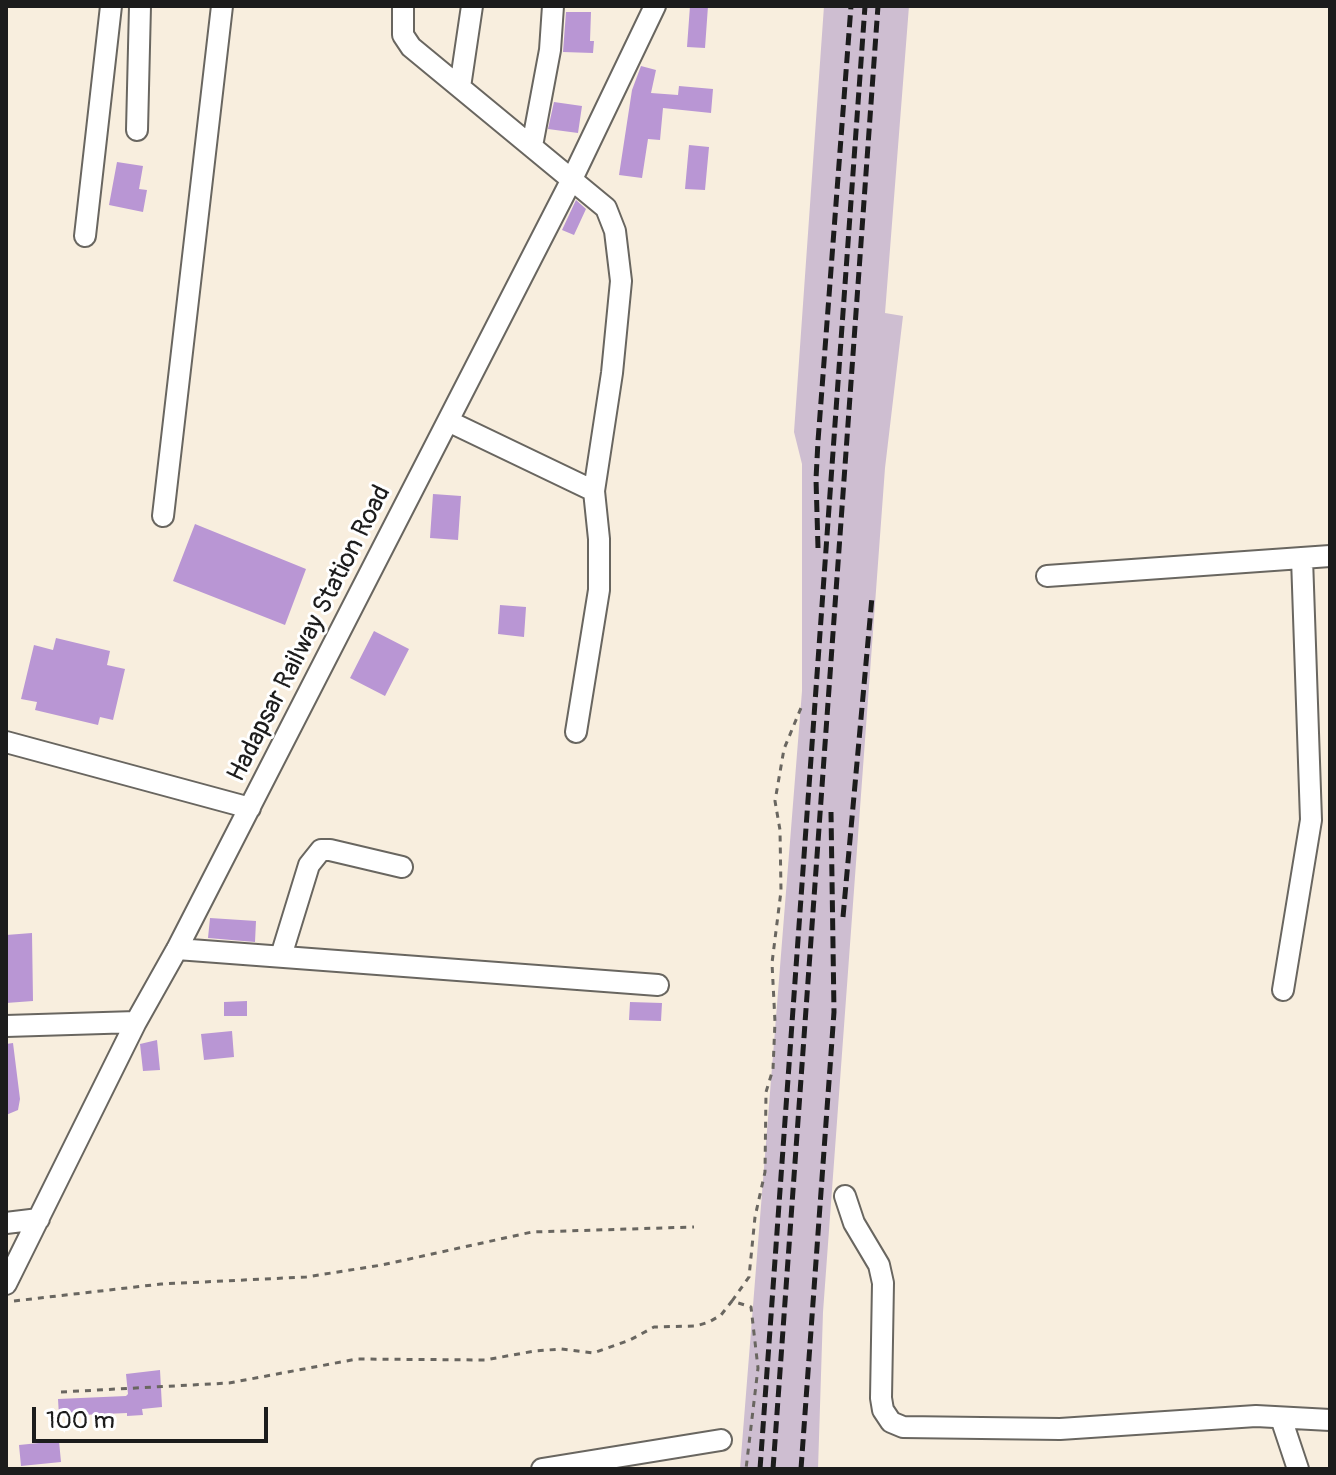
<!DOCTYPE html>
<html>
<head>
<meta charset="utf-8">
<style>
  body { margin:0 }
  #map { position:relative; width:1336px; height:1475px; overflow:hidden; background:#f8eede; font-family:Pangolin,sans-serif }
  canvas { display:block }
  .frame { position:absolute; inset:0; border:8px solid #1c1c1c; pointer-events:none }
  .scale { position:absolute; left:32px; top:1407px; width:236px; height:36px; box-sizing:border-box; border:4px solid #1c1c1c; border-top:0; padding-left:10px; font-size:24px; line-height:28px; white-space:nowrap; color:#1c1c1c; -webkit-text-stroke:6px #fff; paint-order:stroke }
</style>
</head>
<body>
<div id="map">
<canvas width="1336" height="1475"></canvas>
<div class="frame"></div>
<div class="scale">100 m</div>
</div>
<script>
const ctx = document.querySelector('canvas').getContext('2d');
ctx.lineJoin = 'round';
function fill(path, color) { ctx.fillStyle = color; ctx.fill(path, 'evenodd'); }
const shape = rows => new Path2D(rows.map(r => 'M' + r).join(''));
function strokePath(path, color, width, dash) { ctx.strokeStyle = color; ctx.lineWidth = width; ctx.lineCap = dash ? 'butt' : 'round'; ctx.setLineDash(dash || []); ctx.stroke(path); }
function drawText(font, color, halo, rows, align = 'center') {
  ctx.font = font + ' Pangolin,sans-serif'; ctx.lineWidth = 6; ctx.setLineDash([]); ctx.textBaseline = 'middle'; ctx.strokeStyle = halo; ctx.fillStyle = color; for (const [text, x, y, turn = 0] of rows) {
    ctx.save(); ctx.translate(x, y); ctx.rotate((+turn || 0) * Math.PI / 180); ctx.textAlign = isNaN(turn) ? turn : align; if (halo) ctx.strokeText(text, 0, 0); ctx.fillText(text, 0, 0); ctx.restore();
  }
}
fill(shape([
  [824,6,909,6,885,313,903,316,885,468,823,1312,818,1469,740,1469,802,691,802,464,794,432]
]), '#cebed1');
fill(shape([
  [690,6,708,6,705,48,687,47],
  [566,12,591,12,590,41,594,41,593,53,563,52],
  [641,66,656,70,651,93,678,95,679,86,713,89,711,113,663,108,660,140,648,139,642,178,619,175,632,90],
  [554,102,582,106,578,133,548,129],
  [689,145,709,147,705,190,685,189],
  [117,162,143,166,139,189,147,190,143,212,109,205],
  [576,200,586,209,574,235,562,230],
  [433,494,461,496,458,540,430,538],
  [195,524,306,569,285,625,173,581],
  [500,605,526,607,524,637,498,634],
  [374,631,409,649,385,696,350,678],
  [56,638,110,651,107,665,125,669,113,720,100,717,98,725,35,710,37,702,21,699,34,645,53,650],
  [210,918,256,921,255,942,208,938],
  [32,933,33,1001,6,1003,6,935],
  [247,1001,247,1016,224,1016,224,1002],
  [630,1002,662,1003,661,1021,629,1020],
  [232,1031,234,1057,204,1060,201,1034],
  [157,1040,160,1070,143,1071,140,1044],
  [13,1043,20,1099,18,1110,6,1115,6,1044],
  [160,1370,162,1407,142,1409,143,1415,127,1416,127,1413,59,1416,58,1399,126,1396,128,1394,126,1374],
  [59,1441,61,1462,21,1466,19,1445]
]), '#b996d4');
const minor = shape([
  [403,6,403,35,411,47,606,208,615,231,621,281,612,373,594,491,599,539,599,590,576,732],
  [460,87,472,6],
  [137,130,140,6],
  [532,146,550,50,553,6],
  [85,236,111,6],
  [448,421,594,491],
  [163,516,222,6],
  [1047,576,1330,556],
  [6,742,250,808],
  [177,949,658,985],
  [281,956,309,865,321,850,330,850,402,867],
  [1283,990,1311,820,1302,558],
  [6,1026,136,1022],
  [845,1196,854,1223,879,1265,883,1283,881,1398,883,1410,891,1422,903,1427,1060,1429,1256,1416,1330,1420],
  [6,1223,39,1219],
  [6,1284,136,1022,177,949,572,179,655,6],
  [1281,1418,1298,1469],
  [542,1469,721,1440]
]);
strokePath(minor, '#696660', 24);
strokePath(shape([
  [14,1301,161,1284,306,1277,382,1265,532,1232,694,1227],
  [732,1301,749,1277,755,1217,765,1172,766,1092,773,1069,775,1022,772,963,781,891,780,830,775,801,784,749,803,703],
  [61,1392,229,1383,357,1359,485,1360,535,1351,561,1349,593,1353,630,1340,654,1327,696,1326,709,1322,721,1315,732,1301,751,1307,758,1368,746,1469]
]), '#696660', 3, [6, 6]);
strokePath(minor, '#fff', 20);
strokePath(shape([
  [818,548,816,479,818,441,851,6],
  [843,917,872,597],
  [760,1469,865,6],
  [773,1469,878,6],
  [801,1469,834,1012,831,812]
]), '#1c1c1c', 5, [12, 6]);
drawText('26px', '#1c1c1c', '#fff', [
  ["Hadapsar Railway Station Road",310,634,-63]
]);
</script>
</body>
</html>
